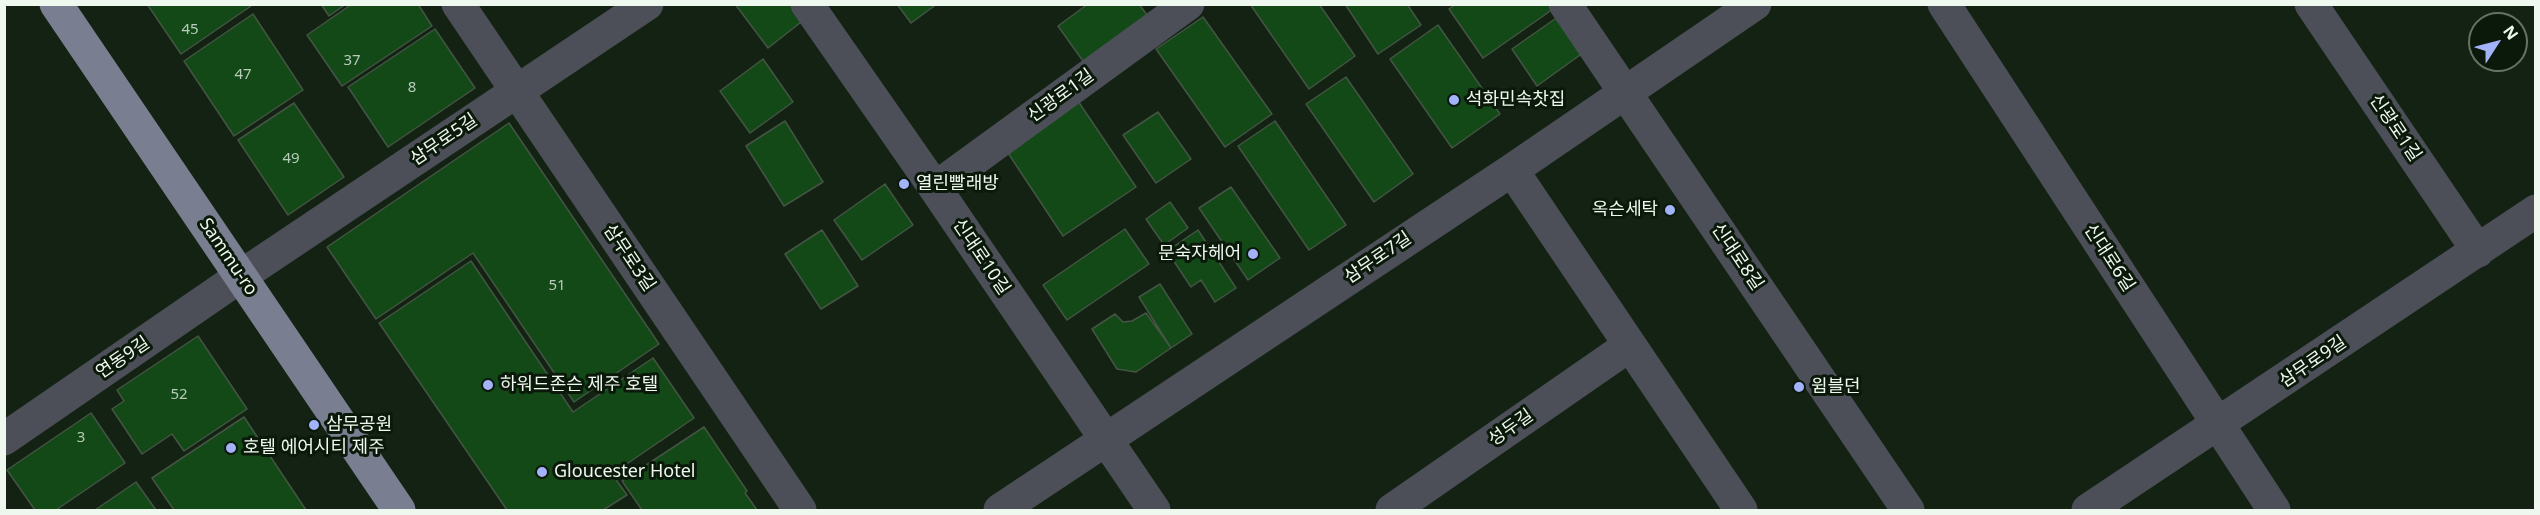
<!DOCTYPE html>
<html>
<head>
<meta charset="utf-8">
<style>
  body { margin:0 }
  #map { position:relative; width:2540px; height:515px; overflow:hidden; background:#142214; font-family:"Noto Sans",sans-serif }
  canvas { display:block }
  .frame { position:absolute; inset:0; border:6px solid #eef8ee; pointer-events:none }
  .north { position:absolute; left:2468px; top:12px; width:60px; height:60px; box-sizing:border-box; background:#0b190b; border:2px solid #667266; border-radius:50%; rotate:54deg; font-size:16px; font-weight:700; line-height:24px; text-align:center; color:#eef8ee }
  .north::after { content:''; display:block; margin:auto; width:21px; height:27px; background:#a2b2fd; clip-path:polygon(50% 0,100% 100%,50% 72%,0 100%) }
</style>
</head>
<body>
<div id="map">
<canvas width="2540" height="515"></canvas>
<div class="frame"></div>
<div class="north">N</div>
</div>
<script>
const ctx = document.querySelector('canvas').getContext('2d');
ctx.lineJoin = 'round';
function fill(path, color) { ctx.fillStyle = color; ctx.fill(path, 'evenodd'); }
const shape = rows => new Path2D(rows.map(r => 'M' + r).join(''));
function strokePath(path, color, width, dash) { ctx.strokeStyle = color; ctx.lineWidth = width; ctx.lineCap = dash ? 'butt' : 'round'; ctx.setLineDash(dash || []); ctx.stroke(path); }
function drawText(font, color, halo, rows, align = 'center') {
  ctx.font = font + ' "Noto Sans","Noto Sans KR",sans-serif'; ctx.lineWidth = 6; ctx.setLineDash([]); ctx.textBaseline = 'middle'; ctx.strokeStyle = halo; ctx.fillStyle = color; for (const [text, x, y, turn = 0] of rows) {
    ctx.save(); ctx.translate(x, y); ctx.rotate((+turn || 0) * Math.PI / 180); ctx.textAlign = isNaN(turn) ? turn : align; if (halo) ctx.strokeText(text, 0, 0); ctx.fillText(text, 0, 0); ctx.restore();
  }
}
const building = shape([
  [147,4,250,4,251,6,181,54,147,4],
  [321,4,346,4,329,16,321,4],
  [352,4,418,4,432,26,342,86,307,35,352,4],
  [735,4,794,4,805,19,768,48,735,4],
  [897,4,937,4,911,23,897,4],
  [1088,4,1139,4,1147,15,1083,61,1058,26,1088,4],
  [1250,4,1319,4,1355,56,1309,89,1250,4],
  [1345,4,1407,4,1421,25,1378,54,1345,4],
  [1456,4,1554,4,1556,7,1483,58,1449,9,1456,4],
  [253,14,303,90,234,136,184,61,253,14],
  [1562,14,1587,50,1537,86,1512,49,1562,14],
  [1203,17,1272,114,1225,147,1156,49,1203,17],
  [1438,25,1500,114,1452,148,1390,59,1438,25],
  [435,29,475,88,388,147,348,87,435,29],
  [763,59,793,102,750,133,720,91,763,59],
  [1346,77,1413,174,1374,202,1306,104,1346,77],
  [1078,101,1136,187,1063,236,1006,150,1078,101],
  [294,103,344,177,288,215,238,140,294,103],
  [1158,112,1191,159,1156,183,1123,135,1158,112],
  [785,121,823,182,784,206,746,146,785,121],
  [1275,121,1346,225,1309,250,1238,146,1275,121],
  [509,123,659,344,574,402,473,253,376,319,327,247,509,123],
  [885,184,913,225,862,260,834,220,885,184],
  [1231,187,1280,258,1248,280,1199,208,1231,187],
  [1170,202,1188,228,1164,245,1146,219,1170,202],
  [1125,229,1149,264,1067,320,1043,285,1125,229],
  [822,230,858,286,821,309,785,254,822,230],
  [1198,230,1236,288,1215,302,1201,280,1191,287,1167,251,1198,230],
  [471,261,573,412,653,358,694,418,612,474,627,495,603,510,507,510,379,323,471,261],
  [1160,284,1192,334,1171,348,1139,297,1160,284],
  [1146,313,1171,348,1136,372,1117,369,1092,329,1115,314,1123,322,1132,321,1146,313],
  [198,336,247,409,184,451,172,434,142,454,112,409,124,401,117,390,198,336],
  [91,413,125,463,56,510,35,510,7,470,91,413],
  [244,417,306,510,174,510,152,478,244,417],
  [704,427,747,491,745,493,757,510,642,510,622,481,704,427],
  [136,482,156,510,95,510,136,482]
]);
fill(building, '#134817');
strokePath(building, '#454', 1.5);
strokePath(shape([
  [458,4,800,510],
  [807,4,935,188,1154,510],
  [1565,4,1908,510],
  [1944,4,2274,510],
  [2311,4,2478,251],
  [1512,170,1741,510],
  [935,188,1188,4],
  [4,439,241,276,647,4],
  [1000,510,1512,170,1755,4],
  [1392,510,1630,345],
  [2088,510,2536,211]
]), '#4c4f58', 33);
strokePath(shape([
  [56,4,399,510]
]), '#7a7e91', 33);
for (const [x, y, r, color] of [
  [1454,100,6,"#a2b2fd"],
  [904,184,6,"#a2b2fd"],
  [1670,210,6,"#a2b2fd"],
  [1253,254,6,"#a2b2fd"],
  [488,385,6,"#a2b2fd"],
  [1799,387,6,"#a2b2fd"],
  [314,425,6,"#a2b2fd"],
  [231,448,6,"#a2b2fd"],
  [542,472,6,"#a2b2fd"]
]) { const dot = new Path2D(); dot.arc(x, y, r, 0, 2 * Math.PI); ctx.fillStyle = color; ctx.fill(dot); strokePath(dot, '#0b190b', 2); }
drawText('15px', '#b7ccb8', null, [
  ["45",190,30],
  ["37",352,61],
  ["47",243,75],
  ["8",412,88],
  ["49",291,159],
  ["51",557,286],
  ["52",179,395],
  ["3",81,438]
]);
drawText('18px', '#eef8ee', '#0b190b', [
  ["신광로1길",1061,96,-36],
  ["신광로1길",2395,128,56],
  ["삼무로5길",444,140,-34],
  ["Sammu-ro",228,257,56],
  ["신대로10길",981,257,56],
  ["신대로8길",1737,257,56],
  ["삼무로3길",629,258,56],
  ["삼무로7길",1378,258,-34],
  ["신대로6길",2109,258,57],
  ["연동9길",123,358,-34],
  ["삼무로9길",2313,362,-34],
  ["성두길",1511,428,-35]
]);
drawText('18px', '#eef8ee', '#0b190b', [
  ["석화민속찻집",1466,100],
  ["열린빨래방",916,184],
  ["옥슨세탁",1658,210,"right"],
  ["문숙자헤어",1241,254,"right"],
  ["하워드존슨 제주 호텔",500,385],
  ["윔블던",1811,387],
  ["삼무공원",326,425],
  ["호텔 에어시티 제주",243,448],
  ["Gloucester Hotel",554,472]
], 'left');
</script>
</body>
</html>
